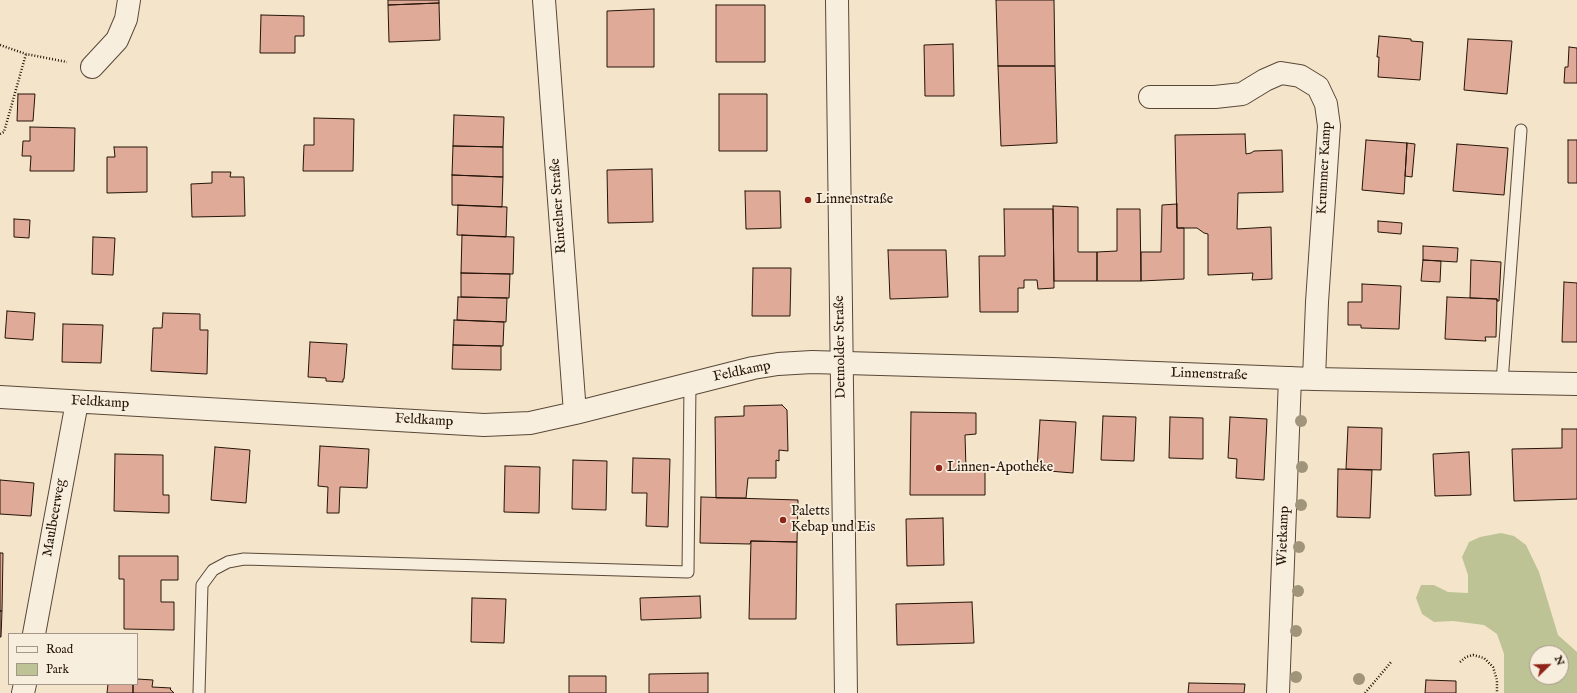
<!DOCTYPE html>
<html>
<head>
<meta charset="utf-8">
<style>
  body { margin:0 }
  #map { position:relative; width:1577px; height:693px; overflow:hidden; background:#f4e5ca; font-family:"IM FELL English",serif }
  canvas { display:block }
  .legend { position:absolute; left:8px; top:633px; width:130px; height:52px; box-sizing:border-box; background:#f8eedd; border:1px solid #a49788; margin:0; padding:5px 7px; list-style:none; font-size:12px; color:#251408 }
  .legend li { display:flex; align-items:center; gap:8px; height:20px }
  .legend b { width:20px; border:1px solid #a49788 }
  .north { position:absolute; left:1529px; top:645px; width:40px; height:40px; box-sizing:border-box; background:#f8eedd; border:1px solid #a49788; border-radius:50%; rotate:67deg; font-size:11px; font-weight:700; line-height:16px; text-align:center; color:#251408 }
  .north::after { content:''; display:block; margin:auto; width:14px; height:18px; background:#8f2418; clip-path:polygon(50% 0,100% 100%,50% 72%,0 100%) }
</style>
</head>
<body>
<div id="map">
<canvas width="1577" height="693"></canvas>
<ul class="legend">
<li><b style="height:5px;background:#f8eedd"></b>Road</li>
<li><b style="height:11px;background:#bec395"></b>Park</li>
</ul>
<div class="north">N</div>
</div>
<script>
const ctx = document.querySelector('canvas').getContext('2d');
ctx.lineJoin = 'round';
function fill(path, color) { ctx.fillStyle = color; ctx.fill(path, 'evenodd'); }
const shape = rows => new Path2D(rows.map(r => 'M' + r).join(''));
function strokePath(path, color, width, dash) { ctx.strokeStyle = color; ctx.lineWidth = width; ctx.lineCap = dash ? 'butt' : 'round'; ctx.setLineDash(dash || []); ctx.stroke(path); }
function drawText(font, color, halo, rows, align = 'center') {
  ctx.font = font + ' "IM FELL English",serif'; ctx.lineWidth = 3.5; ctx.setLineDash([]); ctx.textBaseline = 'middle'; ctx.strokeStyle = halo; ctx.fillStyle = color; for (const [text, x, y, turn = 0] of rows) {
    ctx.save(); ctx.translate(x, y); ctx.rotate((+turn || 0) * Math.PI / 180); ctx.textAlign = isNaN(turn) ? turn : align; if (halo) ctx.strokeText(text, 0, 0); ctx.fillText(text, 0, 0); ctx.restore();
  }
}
fill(shape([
  [1501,533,1514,536,1526,545,1539,572,1558,635,1577,652,1577,693,1504,693,1504,654,1497,634,1484,625,1453,621,1434,622,1422,614,1416,598,1421,585,1434,585,1448,592,1468,593,1468,575,1462,557,1469,542,1480,537],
  [1537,653,1561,653,1561,677,1537,677]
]), '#bec395');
const building = shape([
  [388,0,439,0,439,3,388,5,388,0],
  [996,0,1054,0,1055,66,998,66,996,0],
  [439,3,440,40,389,42,388,5,439,3],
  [716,5,765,5,765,62,716,62,716,5],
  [654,9,654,67,607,67,607,11,654,9],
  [261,15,304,16,304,36,295,36,295,53,260,53,261,15],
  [1379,36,1411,39,1411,41,1423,42,1420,80,1378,77,1379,57,1377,57,1379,36],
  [1468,39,1512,41,1507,94,1464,90,1468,39],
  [953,44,954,96,925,96,924,45,953,44],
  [1569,47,1577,48,1577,83,1564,83,1565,67,1568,67,1569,47],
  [998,66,1055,66,1057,143,1001,146,998,66],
  [18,94,35,94,33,121,17,121,18,94],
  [719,94,767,94,767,151,719,151,719,94],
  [454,115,504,117,503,147,453,146,454,115],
  [314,118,354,119,353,171,303,171,304,145,314,145,314,118],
  [30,127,75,128,74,171,30,171,31,156,22,156,23,141,30,141,30,127],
  [1245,134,1246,154,1251,153,1254,151,1282,150,1283,192,1238,193,1237,229,1271,227,1272,279,1252,280,1253,273,1208,275,1208,234,1204,233,1197,228,1177,228,1175,135,1245,134],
  [1366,140,1407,143,1404,194,1362,190,1366,140],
  [1568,140,1577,140,1577,183,1568,183,1568,140],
  [1407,143,1415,144,1412,177,1405,176,1407,143],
  [1457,144,1508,148,1504,195,1453,191,1457,144],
  [453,146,503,147,503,177,452,175,453,146],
  [114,147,147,147,147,192,107,193,107,157,115,157,114,147],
  [652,169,653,222,608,223,607,170,652,169],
  [212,172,231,172,230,177,244,177,245,216,192,217,191,184,212,183,212,172],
  [452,175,503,177,502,207,452,205,452,175],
  [745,191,780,191,781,228,746,229,745,191],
  [1177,204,1177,228,1184,228,1184,279,1141,281,1141,252,1161,252,1162,205,1177,204],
  [458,205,507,207,506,237,457,235,458,205],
  [1053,206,1078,207,1078,252,1097,252,1097,281,1054,281,1053,206],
  [1004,209,1053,209,1054,288,1038,289,1037,280,1024,280,1024,288,1018,288,1018,312,980,312,979,256,1005,256,1004,209],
  [1117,209,1140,209,1141,281,1097,281,1097,252,1117,251,1117,209],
  [14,219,30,220,29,238,14,237,14,219],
  [1378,221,1402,223,1401,234,1378,232,1378,221],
  [462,235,514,237,513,274,461,273,462,235],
  [93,237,115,238,113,275,92,274,93,237],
  [1423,246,1458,248,1457,262,1423,260,1423,246],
  [888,250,946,250,948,297,890,299,888,250],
  [1423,260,1441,261,1440,282,1421,281,1423,260],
  [1471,260,1501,262,1499,301,1497,301,1497,299,1470,298,1471,260],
  [753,268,791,268,790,316,752,316,753,268],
  [461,273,510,274,509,298,461,297,461,273],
  [1564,282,1577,283,1577,342,1562,342,1564,282],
  [1362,284,1401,286,1399,329,1361,328,1361,325,1348,325,1348,302,1362,302,1362,284],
  [458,297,507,298,506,322,457,320,458,297],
  [1447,297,1497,299,1496,337,1485,337,1486,341,1445,339,1447,297],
  [7,311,35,313,33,340,5,338,7,311],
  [163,313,200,314,200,330,208,330,207,374,151,371,153,328,162,328,163,313],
  [454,320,504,322,503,346,453,345,454,320],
  [63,324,103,325,101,363,62,362,63,324],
  [310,342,347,344,344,379,343,379,343,382,326,381,326,378,308,377,310,342],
  [453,345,501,346,501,370,452,369,453,345],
  [782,405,787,410,788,451,779,450,779,461,776,460,776,478,748,478,746,498,716,498,715,417,744,416,744,406,782,405],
  [911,412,976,413,976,434,965,435,966,469,985,469,985,495,910,495,911,412],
  [1103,416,1136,417,1134,461,1101,460,1103,416],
  [1170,417,1203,418,1203,459,1169,458,1170,417],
  [1230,417,1267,419,1264,480,1236,478,1237,459,1228,458,1230,417],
  [1040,420,1076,422,1073,473,1037,470,1040,420],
  [1348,427,1382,428,1381,470,1346,469,1348,427],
  [1562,429,1577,429,1577,499,1514,501,1512,449,1562,448,1562,429],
  [320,446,369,449,367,488,340,487,339,513,327,513,328,487,318,486,320,446],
  [215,447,250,450,246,503,211,500,215,447],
  [1469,452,1471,495,1435,496,1433,454,1469,452],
  [115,454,163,455,163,495,169,495,169,513,114,511,115,454],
  [633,458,670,459,668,527,646,526,647,493,632,493,633,458],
  [573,460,607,461,606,510,572,509,573,460],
  [505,466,540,467,539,513,504,512,505,466],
  [1338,469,1372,470,1370,518,1337,517,1338,469],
  [0,480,34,483,31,516,0,514,0,480],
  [701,497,798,500,797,542,751,541,750,544,700,543,701,497],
  [943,518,944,565,907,566,906,519,943,518],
  [751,541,797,542,796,619,749,619,751,541],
  [0,553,3,553,2,611,0,611,0,553],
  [119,556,178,556,178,580,161,580,161,602,174,602,174,630,124,629,124,579,119,579,119,556],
  [700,596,701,618,641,620,640,598,700,596],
  [472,598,506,599,504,643,471,642,472,598],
  [972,602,974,643,897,645,896,604,972,602],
  [0,611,2,611,1,637,0,637,0,611],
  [708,673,708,693,649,693,649,674,708,673],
  [569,676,606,676,606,693,569,693,569,676],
  [137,679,153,680,152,687,171,688,170,689,174,693,133,693,133,684,137,684,137,679],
  [1426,680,1456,681,1456,693,1425,693,1426,680],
  [1189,683,1245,684,1244,693,1188,693,1189,683],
  [108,684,133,684,133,693,107,693,108,684]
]);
fill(building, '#e0aa98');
strokePath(building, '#251408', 1);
const service = shape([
  [1502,382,1521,130],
  [199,693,202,585,213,570,228,562,244,559,688,572,690,384]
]);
const minor = shape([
  [544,0,575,413],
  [92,67,117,40,126,19,129,0],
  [1150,97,1215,97,1242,94,1265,80,1281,73,1300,76,1318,87,1326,104,1329,126,1317,302,1314,379],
  [0,397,484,425,530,423,575,413,753,368,778,364,812,362,1052,369,1314,379,1577,384],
  [34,634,77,402],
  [23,693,25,684],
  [1278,693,1290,378]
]);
const tertiary = shape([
  [837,0,846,693]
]);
strokePath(service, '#594838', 13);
strokePath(minor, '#594838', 24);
strokePath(tertiary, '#594838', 24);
strokePath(shape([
  [0,45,26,54,67,62],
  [0,134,4,132,26,54],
  [1460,662,1466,657,1473,655,1484,658,1493,667,1497,680,1497,693],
  [1365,693,1392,661]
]), '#251408', 2.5, [1, 2]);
strokePath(service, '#f8eedd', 11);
strokePath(minor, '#f8eedd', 22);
strokePath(tertiary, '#f8eedd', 22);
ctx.fillStyle = '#a0947a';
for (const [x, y] of [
  [1301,421],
  [1302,467],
  [1301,505],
  [1299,547],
  [1298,591],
  [1296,631],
  [1296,677],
  [1359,679]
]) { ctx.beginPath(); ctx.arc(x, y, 6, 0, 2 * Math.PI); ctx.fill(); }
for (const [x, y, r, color] of [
  [808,200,4,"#8f2418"],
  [939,468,4,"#8f2418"],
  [783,520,4,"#8f2418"]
]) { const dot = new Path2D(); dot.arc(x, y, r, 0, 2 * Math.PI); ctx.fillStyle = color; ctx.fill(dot); strokePath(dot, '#f8eedd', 1.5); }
drawText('14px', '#251408', '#f8eedd', [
  ["Krummer Kamp",1325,168,-87],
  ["Rintelner Straße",559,206,-94],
  ["Detmolder Straße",841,347,-91],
  ["Feldkamp",742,372,-12],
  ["Linnenstraße",1209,375,2],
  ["Feldkamp",100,403,3],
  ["Feldkamp",424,421,3],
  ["Maulbeerweg",55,518,-80],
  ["Wietkamp",1284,536,-88]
]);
drawText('14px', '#251408', '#f8eedd', [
  ["Linnenstraße",816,200],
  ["Linnen-Apotheke",947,468],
  ["Paletts",791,512],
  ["Kebap und Eis",791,528]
], 'left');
</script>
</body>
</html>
